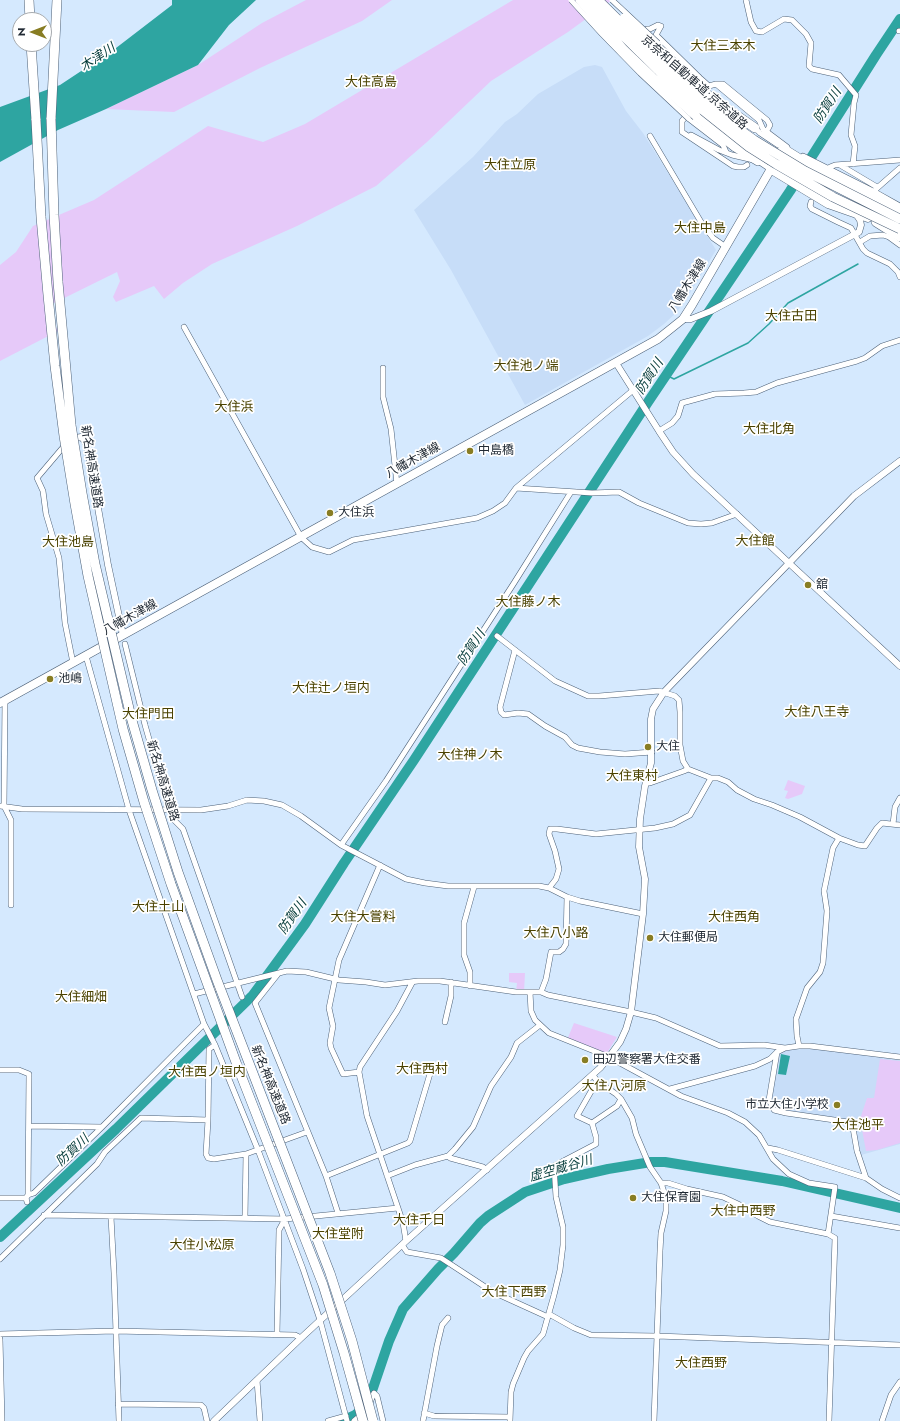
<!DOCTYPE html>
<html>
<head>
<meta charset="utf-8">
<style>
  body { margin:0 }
  #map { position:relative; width:900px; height:1421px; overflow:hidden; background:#d5e9fe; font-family:Jost,sans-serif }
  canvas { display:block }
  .north { position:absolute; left:12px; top:12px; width:40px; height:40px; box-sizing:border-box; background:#fff; border:1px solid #a6aaae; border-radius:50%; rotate:270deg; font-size:11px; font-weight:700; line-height:16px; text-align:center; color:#212a34 }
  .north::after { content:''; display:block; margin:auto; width:14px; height:18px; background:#887d23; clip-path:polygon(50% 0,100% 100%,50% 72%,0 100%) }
</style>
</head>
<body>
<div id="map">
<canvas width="900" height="1421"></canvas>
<div class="north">N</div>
</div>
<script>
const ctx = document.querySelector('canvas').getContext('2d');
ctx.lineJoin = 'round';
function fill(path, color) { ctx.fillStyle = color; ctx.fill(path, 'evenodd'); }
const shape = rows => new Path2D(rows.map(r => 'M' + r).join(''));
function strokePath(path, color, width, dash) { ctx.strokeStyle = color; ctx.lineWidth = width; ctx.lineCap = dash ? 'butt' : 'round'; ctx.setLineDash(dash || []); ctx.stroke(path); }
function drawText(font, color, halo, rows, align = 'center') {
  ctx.font = font + ' Jost,"Noto Sans JP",sans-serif'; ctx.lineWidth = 3.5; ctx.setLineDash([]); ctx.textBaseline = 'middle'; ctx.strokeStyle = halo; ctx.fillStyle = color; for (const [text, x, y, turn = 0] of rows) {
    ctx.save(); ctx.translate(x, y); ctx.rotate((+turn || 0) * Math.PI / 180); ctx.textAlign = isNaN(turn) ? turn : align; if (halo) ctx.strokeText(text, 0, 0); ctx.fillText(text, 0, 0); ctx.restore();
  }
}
fill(shape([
  [595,65,602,67,626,111,643,133,716,250,687,298,676,313,664,324,648,336,525,405,451,270,414,210,473,157,505,122,517,114,538,94,584,67],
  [804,1048,810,1048,900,1060,900,1144,861,1155,854,1128,851,1121,776,1109,771,1101,779,1054,784,1050,798,1050]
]), '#c7ddf8');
fill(shape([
  [306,0,392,0,362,21,260,68,174,112,106,109,198,65,262,23],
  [513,0,612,0,568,32,491,81,427,142,376,186,297,226,212,264,183,283,164,299,154,286,116,302,113,297,120,281,117,272,46,307,58,331,0,361,0,265,16,252,33,226,94,200,208,126,263,142,305,124],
  [788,780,805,786,802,794,788,799,785,798,788,791,784,790],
  [509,973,525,973,524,992,516,992,517,983,509,982],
  [574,1023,617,1037,605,1056,567,1040],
  [880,1059,900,1061,900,1143,877,1150,866,1151,860,1119,867,1098,874,1098]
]), '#e6c9f9');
fill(shape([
  [172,0,256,0,229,25,198,65,106,109,58,130,0,162,0,107,60,85,116,48,172,5],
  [781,1054,790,1056,786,1075,778,1074]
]), '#2ea5a1');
strokePath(shape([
  [666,375,674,379,748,343,769,324,788,303,858,264]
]), '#2ea5a1', 1.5);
strokePath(shape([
  [0,1237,116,1129,253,995,305,924,344,863,414,760,648,402,790,191,876,55,900,19],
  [342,1421,355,1415,363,1409,371,1394,389,1341,403,1309,438,1269,454,1253,480,1223,488,1216,525,1192,564,1179,608,1169,651,1162,665,1162,782,1181,900,1208]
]), '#2ea5a1', 10);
const minor = shape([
  [746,0,751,22,756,31,762,32,784,19,792,20,806,34,811,43,809,66,812,69,839,75,856,95,854,103,851,135,855,146,853,164],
  [647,29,650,29,658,25,661,26,656,35,700,78,709,86,716,84,759,120,763,129,787,147],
  [899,31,900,31],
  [716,84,723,84,767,120,770,125,768,129],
  [688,114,682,121,682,132,733,166,738,167,744,167,747,165],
  [688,118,723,145,726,152],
  [754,127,760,133,778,145],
  [691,135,719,150,732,155,758,161,770,169],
  [650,136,701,222,713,238,726,247],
  [803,156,875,192,900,206],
  [840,165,877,187],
  [830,167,835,165,900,160],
  [876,189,900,168],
  [811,202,810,206,812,209,838,222,851,228,863,249,867,253,890,264,898,272,900,277],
  [860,242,870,236,883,235,889,237,900,245],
  [184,327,301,537,312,547,329,552,353,540,477,518,493,511,505,503,516,488,592,493,619,492,639,503,688,523,701,524,712,523,737,514],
  [383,368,383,397,391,429,397,484],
  [659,431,672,423,678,416,682,403,715,394,744,393,756,392,777,383,857,361,865,358,882,346,900,340],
  [65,445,37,478,43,491,46,514,59,558,65,623,73,663],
  [516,488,632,391],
  [497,636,555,681,588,696,599,696,659,691,675,696,679,700,680,712,680,745,683,761,688,769,711,778,718,778,728,782,737,790,754,799,772,805,800,817,839,838,858,845,865,846,877,828,882,823,900,825],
  [125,644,145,725,167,802],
  [515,650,500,707,501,712,504,715,518,713,528,714,545,726,565,737,572,745,578,748,600,752,625,754,652,752],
  [86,656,129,810,204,1024,215,1045,258,1150,303,1269,320,1320,347,1421],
  [5,700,4,806,11,820,11,905],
  [646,783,650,783,684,771,688,769],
  [0,806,22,809,201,810,228,806,247,800,264,801,282,805,301,816,341,845,406,879,425,883,448,886,539,886,549,888,567,897,580,901,643,914],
  [170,810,173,819,183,829,242,997],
  [893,824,895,807,900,798],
  [341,845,386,781,514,583,571,492],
  [549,888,556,879,559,869,555,851,549,834,550,829,557,829,596,834,655,828,673,824,690,815,711,778],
  [278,974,255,1003,326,1176,408,1143,410,1141,432,1067],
  [470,986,470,972,464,955,464,923,474,887],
  [530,992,531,1011,535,1020,549,1033,609,1057,681,1096,728,1113,745,1122,759,1135,773,1159,789,1174,809,1183,835,1187,828,1234],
  [541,992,546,979,551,952,559,952,563,949,566,944,567,897],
  [194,994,287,971,306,972,339,980,366,982,385,985,418,981,440,981,516,992,541,992,548,995,631,1012,656,1018,720,1046,764,1045,785,1048],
  [445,1022,451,996,451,982],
  [799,1046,797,1036,796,1019,807,988,820,972,823,963,827,911,824,891,833,848,839,838],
  [777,1052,769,1100,774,1110,786,1113,848,1122,853,1128,857,1151,866,1178],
  [0,1070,19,1070,29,1074,28,1195],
  [359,1072,343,1074,331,1048,330,1043,333,1026,329,1008,339,960,380,865],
  [593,1075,597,1081,616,1094,621,1099,632,1118,636,1134,650,1167,661,1183,666,1198,666,1211,661,1233,660,1251,654,1421],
  [670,1089,755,1066,770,1059,777,1052,785,1048,799,1046,810,1046,900,1057],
  [208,1120,206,1154,208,1158,214,1159,246,1154,245,1218],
  [592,1123,577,1116,597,1081],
  [29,1126,102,1127],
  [768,1148,778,1150,866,1178,882,1189,900,1198],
  [246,1154,307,1132],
  [448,1156,450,1158,483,1167,487,1170],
  [326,1176,338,1213],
  [387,1176,415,1165,448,1156,455,1149,473,1127,491,1086,511,1057,517,1043,540,1025],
  [661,1183,668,1183,687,1189,723,1197,740,1205,758,1216,770,1222,828,1234,835,1238,829,1421],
  [0,1198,26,1198,27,1202],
  [26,1198,28,1195,34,1193,102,1127,204,1024],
  [44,1215,285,1219,398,1208],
  [831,1216,900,1228],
  [111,1217,114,1273,119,1421],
  [406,1241,403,1223,398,1208,367,1116,359,1072,360,1067,397,1011,412,983],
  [402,1245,407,1252,441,1258,493,1292,548,1317],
  [0,1259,97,1164,105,1152,141,1118,208,1120,209,1049,215,1045],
  [549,1314,574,1328,591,1335,657,1336,900,1345],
  [0,1334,115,1331,295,1335,301,1338],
  [277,1334,279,1230,285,1219],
  [0,1339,2,1421],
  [257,1380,260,1421],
  [118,1404,201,1405,204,1408,207,1421],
  [424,1413,434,1416,510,1417],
  [328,1421,346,1416],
  [354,1421,367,1410,374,1393,377,1396,383,1421],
  [423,1421,437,1346,442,1325,448,1318],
  [510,1421,511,1392,513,1384,524,1358,528,1351,543,1334,554,1295,560,1270,563,1245,563,1227,556,1197,554,1166,596,1144,596,1137,592,1123,617,1106,621,1099],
  [882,1421,891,1395,900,1382]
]);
const tertiary = shape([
  [683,319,691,319,711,311,859,232,861,225,860,220,856,214],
  [616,363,659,431,673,452,693,474,900,666],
  [70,439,81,437,84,440,87,445,108,565,123,635],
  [214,1421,301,1338,406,1241,600,1068,609,1057,620,1042,626,1029,631,1012,643,914,645,879,639,847,640,819,645,786,651,763,651,719,653,709,664,692,854,496,900,461]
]);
const primary = shape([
  [770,169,828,204,868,218],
  [0,703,658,339,683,319,692,305,783,148,812,166,900,211]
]);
const motorway = shape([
  [29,0,30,20],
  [31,44,36,120],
  [710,97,755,128],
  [696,116,735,147,758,161],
  [51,119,57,0],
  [867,195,882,206],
  [876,222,900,237]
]);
strokePath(minor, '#4d6178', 6);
strokePath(tertiary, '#4d6178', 7);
strokePath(primary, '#4d6178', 9);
strokePath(motorway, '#4d6178', 10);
strokePath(minor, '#fff', 5);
strokePath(tertiary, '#fff', 6);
strokePath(primary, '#fff', 8);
strokePath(motorway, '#fff', 9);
const minorBridge = shape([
  [571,0,602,34,640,73,688,118],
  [612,0,658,43]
]);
const motorwayBridge = shape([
  [580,0,623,49,652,77,696,116],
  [587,0,664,76,700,108,749,147,776,164,833,197,900,229],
  [598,0,669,70,730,123,754,140,805,171,900,219],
  [624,18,710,97],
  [51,119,54,215,58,282,71,425,82,493,95,564,131,717,152,790,178,872,217,980,330,1273,352,1341,373,1421],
  [36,120,41,217,48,295,55,366,64,436,75,504,88,576,123,729,144,802,171,884,237,1065,323,1285,344,1353,363,1421]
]);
strokePath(minorBridge, '#4d6178', 6, []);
strokePath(motorwayBridge, '#4d6178', 10, []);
strokePath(minorBridge, '#fff', 5);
strokePath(motorwayBridge, '#fff', 9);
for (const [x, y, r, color] of [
  [470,451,4,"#887d23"],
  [330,513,4,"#887d23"],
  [808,585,4,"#887d23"],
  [50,679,4,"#887d23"],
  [648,747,4,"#887d23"],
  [650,938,4,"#887d23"],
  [585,1060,4,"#887d23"],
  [837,1105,4,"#887d23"],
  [633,1198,4,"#887d23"]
]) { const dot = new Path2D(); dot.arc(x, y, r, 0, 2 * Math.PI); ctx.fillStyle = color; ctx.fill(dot); strokePath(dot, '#fff', 1.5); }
drawText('12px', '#212a34', '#fff', [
  ["京奈和自動車道;京奈道路",694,83,41],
  ["八幡木津線",688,286,-58],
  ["八幡木津線",413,461,-29],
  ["新名神高速道路",91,467,81],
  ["八幡木津線",130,618,-29],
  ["新名神高速道路",162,781,73],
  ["新名神高速道路",270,1085,68]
]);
drawText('12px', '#212a34', '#fff', [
  ["中島橋",478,451],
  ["大住浜",338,513],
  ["舘",816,585],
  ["池嶋",58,679],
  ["大住",656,747],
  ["大住郵便局",658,938],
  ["田辺警察署大住交番",593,1060],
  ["市立大住小学校",829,1105,"right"],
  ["大住保育園",641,1198]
], 'left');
drawText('13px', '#4a4200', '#fff', [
  ["大住三本木",723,47],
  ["大住高島",371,83],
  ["大住立原",510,166],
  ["大住中島",700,229],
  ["大住古田",791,317],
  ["大住池ノ端",526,367],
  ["大住浜",234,408],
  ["大住北角",769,430],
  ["大住館",755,542],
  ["大住池島",68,543],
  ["大住藤ノ木",528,603],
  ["大住辻ノ垣内",331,689],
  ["大住八王寺",817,713],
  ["大住門田",148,715],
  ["大住神ノ木",470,756],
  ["大住東村",632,777],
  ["大住土山",158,908],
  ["大住大嘗料",363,918],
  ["大住西角",734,918],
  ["大住八小路",556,934],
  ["大住細畑",81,998],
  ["大住西村",422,1070],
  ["大住西ノ垣内",207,1073],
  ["大住八河原",614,1087],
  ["大住池平",858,1126],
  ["大住中西野",743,1212],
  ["大住千日",419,1221],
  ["大住堂附",338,1235],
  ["大住小松原",202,1246],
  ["大住下西野",514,1293],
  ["大住西野",701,1364]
]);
drawText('italic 13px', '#063c3b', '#fff', [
  ["木津川",98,58,-34],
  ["防賀川",828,106,-57],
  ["防賀川",650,377,-57],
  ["防賀川",472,648,-57],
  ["防賀川",293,917,-55],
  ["防賀川",73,1151,-43],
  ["虚空蔵谷川",561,1169,-16]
]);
</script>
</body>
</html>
